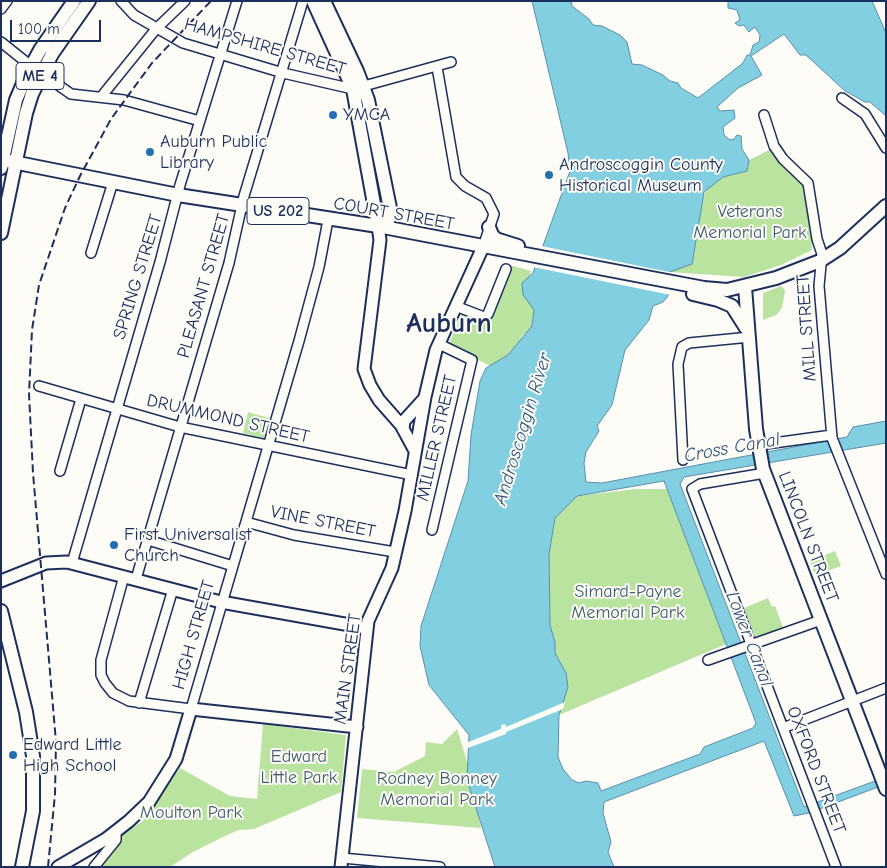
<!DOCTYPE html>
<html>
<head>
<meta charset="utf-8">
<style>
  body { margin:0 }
  #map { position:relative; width:887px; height:868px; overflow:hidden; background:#fdfcf7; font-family:"Comic Neue",sans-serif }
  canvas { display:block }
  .frame { position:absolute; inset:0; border:2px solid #1b2f5e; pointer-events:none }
  .scale { position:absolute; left:10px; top:20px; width:91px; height:22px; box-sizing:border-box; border:2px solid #1b2f5e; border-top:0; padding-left:6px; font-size:15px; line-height:18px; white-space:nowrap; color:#1b2f5e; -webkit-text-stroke:4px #fdfcf7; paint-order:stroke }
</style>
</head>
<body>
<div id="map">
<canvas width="887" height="868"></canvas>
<div class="frame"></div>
<div class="scale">100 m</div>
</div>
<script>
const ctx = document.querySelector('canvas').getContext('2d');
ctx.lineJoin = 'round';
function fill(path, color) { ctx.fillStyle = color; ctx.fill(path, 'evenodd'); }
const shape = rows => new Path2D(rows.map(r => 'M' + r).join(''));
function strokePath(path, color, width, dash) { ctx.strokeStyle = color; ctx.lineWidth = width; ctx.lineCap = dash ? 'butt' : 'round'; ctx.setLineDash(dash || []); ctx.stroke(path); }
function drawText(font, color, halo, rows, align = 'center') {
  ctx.font = font + ' "Comic Neue",sans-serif'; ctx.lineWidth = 4; ctx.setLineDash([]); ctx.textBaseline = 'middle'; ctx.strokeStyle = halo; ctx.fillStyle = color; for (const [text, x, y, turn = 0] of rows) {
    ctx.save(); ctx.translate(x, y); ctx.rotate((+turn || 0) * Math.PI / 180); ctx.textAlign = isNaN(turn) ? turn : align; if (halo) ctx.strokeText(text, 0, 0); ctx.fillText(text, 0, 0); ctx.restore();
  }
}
fill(shape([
  [771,149,808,183,812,250,781,265,744,277,670,272,692,263,701,201,709,186,723,177,747,171,749,160],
  [506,264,531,271,529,281,537,308,535,327,522,336,518,347,495,368,448,346,462,313,488,324,508,278,502,275],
  [781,286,785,290,782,308,776,315,763,320,763,293],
  [248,412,269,418,264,438,243,433],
  [636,489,667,489,726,644,559,715,566,673,555,653,555,642,550,625,549,554,555,518,577,496],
  [835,551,841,566,815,575,810,561],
  [768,598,772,607,775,606,784,630,782,629,756,639,744,608],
  [263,724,346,735,341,792,254,829,239,830,227,835,193,852,170,867,92,867,126,831,142,822,180,768,230,796,257,799],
  [457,729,469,768,481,828,357,818,362,769,394,772,425,756,426,742,442,744]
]), '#b9e39f');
const water = shape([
  [532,1,571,1,572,6,589,19,593,25,602,26,620,35,627,42,632,64,642,65,663,75,670,81,678,83,681,88,698,98,743,63,747,55,750,55,753,45,759,42,760,35,755,27,749,32,744,25,739,26,735,23,740,20,737,10,728,8,728,1,872,1,886,33,886,116,870,102,865,102,845,91,806,55,800,55,784,34,751,56,762,75,738,88,717,107,720,111,734,110,735,118,723,127,724,135,730,140,734,139,737,135,741,136,742,149,749,160,747,171,723,177,704,192,692,264,670,272,668,296,663,302,653,306,649,320,625,350,612,405,597,426,599,431,586,452,584,463,586,482,602,483,847,437,853,427,886,421,886,443,684,477,680,484,804,807,886,777,886,784,809,813,794,816,764,741,604,802,603,813,611,842,608,852,614,867,495,867,467,780,469,735,429,685,420,646,421,626,468,481,471,435,480,381,486,368,508,355,532,326,534,310,523,295,522,283,533,273,570,171,568,153,532,1],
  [664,481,756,723,753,728,704,747,700,754,601,791,598,783,586,781,579,783,572,780,563,769,558,757,559,715,568,687,566,673,555,653,555,642,550,625,549,554,555,518,577,496,664,481]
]);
fill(water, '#82cfe1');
strokePath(water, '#598fad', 1);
fill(shape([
  [541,246,674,273,671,295,533,267],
  [565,702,563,709,506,732,506,734,465,749,466,743,501,729,501,725,505,724,506,727]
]), '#fdfcf7');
const minor = shape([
  [121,1,134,15,183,43,283,73,353,89,451,62],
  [1,9,7,1],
  [1,42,31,66],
  [437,67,456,177,465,186,486,198,494,214,483,247],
  [41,73,71,94,124,100,200,121],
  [101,97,156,29,185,1],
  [842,98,865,114,886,148],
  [764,115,774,146,783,159,808,183,817,239,822,254,819,286,832,438,886,574],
  [91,253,113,182],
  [458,307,484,317,488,314,506,269],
  [39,386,180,427,412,475],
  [759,445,832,435],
  [683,460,678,364,682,347,689,343,750,337],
  [60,471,81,399],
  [765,473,700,484,692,489,836,867],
  [246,522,294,535,395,552],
  [432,530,472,360,439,344],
  [148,540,233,566],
  [72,563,160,262,180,185,237,1],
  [124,576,101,660,101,675,105,683,113,693,129,701,191,709,299,341,319,267,328,220],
  [136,579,229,263,244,196,303,1],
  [708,660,821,620],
  [139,703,173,589],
  [783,728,886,688],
  [342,858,440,867],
  [94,867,116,840,116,831]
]);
const major = shape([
  [378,226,380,240,364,369,370,385,379,400,401,425,415,451],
  [403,429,404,421,424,399],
  [1,581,46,563,67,562,221,602,367,628],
  [58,867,106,839,129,821,149,802,176,759,191,709,357,727],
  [341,867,368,621,392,568,405,511,425,397,436,350,483,247]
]);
const highway = shape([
  [313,1,353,89,378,226],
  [324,1,357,71,368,100,391,213,389,219,378,226],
  [3,160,178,195,378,226,704,288,727,290,776,278,820,261,840,248,886,206],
  [1,168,16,100,28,72,40,50,74,1],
  [489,227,492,235,496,239,518,246],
  [1,233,26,113,32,94,52,54,89,1],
  [745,287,756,429,763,469,886,789],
  [693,294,718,300,732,306,746,328],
  [1,611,26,712,33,756,33,811,22,867]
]);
strokePath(minor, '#1b2f5e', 12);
strokePath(major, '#1b2f5e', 15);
strokePath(highway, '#1b2f5e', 16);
strokePath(minor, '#fdfcf7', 9);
strokePath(major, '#fdfcf7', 11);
strokePath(highway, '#fdfcf7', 12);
strokePath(shape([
  [48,867,55,794,56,742,33,473,29,394,32,330,39,285,65,208,80,176,111,119,152,63,211,1]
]), '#1b2f5e', 2, [8, 4]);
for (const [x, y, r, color] of [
  [333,115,5,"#1f6fb2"],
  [150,152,5,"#1f6fb2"],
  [549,175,5,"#1f6fb2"],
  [114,545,5,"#1f6fb2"],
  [13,755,5,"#1f6fb2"]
]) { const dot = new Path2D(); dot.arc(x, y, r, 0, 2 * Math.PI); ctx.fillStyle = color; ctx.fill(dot); strokePath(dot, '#fdfcf7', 2); }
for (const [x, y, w] of [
  [40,76,48],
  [278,211,62]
]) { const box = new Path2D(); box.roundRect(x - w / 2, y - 13.5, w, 27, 4); ctx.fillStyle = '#fdfcf7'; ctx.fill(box); strokePath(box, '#1b2f5e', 1); }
drawText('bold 16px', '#1b2f5e', null, [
  ["ME 4",40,76],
  ["US 202",278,211]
]);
drawText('18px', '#1b2f5e', '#fdfcf7', [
  ["HAMPSHIRE STREET",265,47,16],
  ["COURT STREET",394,214,10],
  ["SPRING STREET",138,277,-73],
  ["PLEASANT STREET",204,286,-74],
  ["MILL STREET",807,328,-94],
  ["DRUMMOND STREET",228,419,13],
  ["MILLER STREET",437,438,-77],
  ["VINE STREET",323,522,11],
  ["LINCOLN STREET",808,537,69],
  ["HIGH STREET",194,635,-74],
  ["MAIN STREET",348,669,-82],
  ["OXFORD STREET",816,770,69]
]);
drawText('18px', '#1b2f5e', '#fdfcf7', [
  ["YMCA",343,115],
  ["Auburn Public",160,142],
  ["Library",160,163],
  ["Androscoggin County",559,165],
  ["Historical Museum",559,186],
  ["First Universalist",124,535],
  ["Church",124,556],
  ["Edward Little",23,745],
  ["High School",23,766]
], 'left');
drawText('18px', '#425c6e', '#fdfcf7', [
  ["Veterans",750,212],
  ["Memorial Park",750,233],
  ["Simard-Payne",628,592],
  ["Memorial Park",628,613],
  ["Edward",299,757],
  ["Little Park",299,778],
  ["Rodney Bonney",437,779],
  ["Memorial Park",437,800],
  ["Moulton Park",191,813]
]);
drawText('italic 19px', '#35577f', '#fdfcf7', [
  ["Androscoggin River",523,429,-73],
  ["Cross Canal",732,448,-10],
  ["Lower Canal",749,639,69]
]);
drawText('bold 28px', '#1b2f5e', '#fdfcf7', [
  ["Auburn",449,324]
]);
</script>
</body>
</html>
